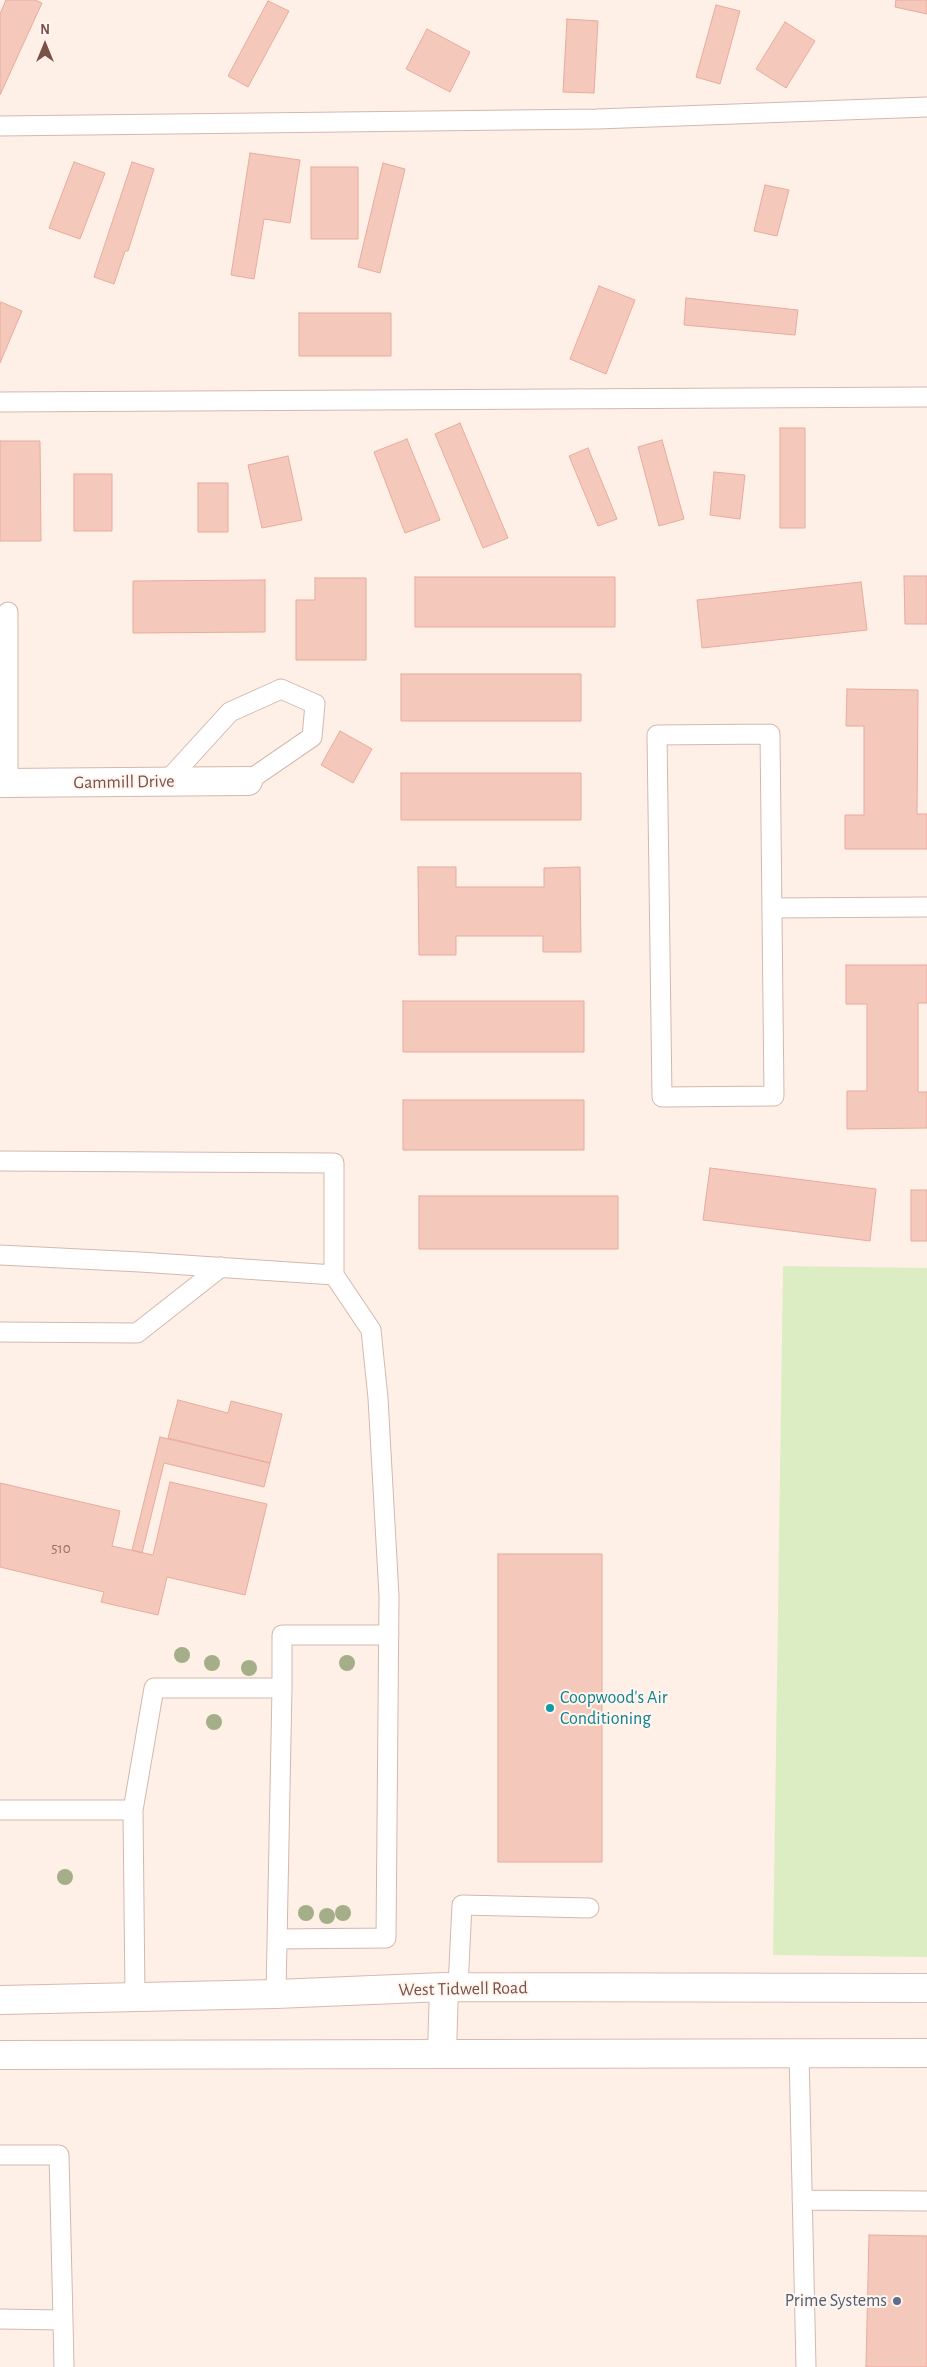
<!DOCTYPE html>
<html>
<head>
<meta charset="utf-8">
<style>
  body { margin:0 }
  #map { position:relative; width:927px; height:2367px; overflow:hidden; background:#fef0e6; font-family:"Alegreya Sans",sans-serif }
  canvas { display:block }
  .north { position:absolute; left:20px; top:20px; width:50px; height:50px; -webkit-text-stroke:4px #fff5ee; paint-order:stroke; rotate:0deg; font-size:14px; font-weight:700; line-height:20px; text-align:center; color:#795149 }
  .north::after { content:''; display:block; margin:auto; width:18px; height:22px; background:#795149; clip-path:polygon(50% 0,100% 100%,50% 72%,0 100%) }
</style>
</head>
<body>
<div id="map">
<canvas width="927" height="2367"></canvas>
<div class="north">N</div>
</div>
<script>
const ctx = document.querySelector('canvas').getContext('2d');
ctx.lineJoin = 'round';
function fill(path, color) { ctx.fillStyle = color; ctx.fill(path, 'evenodd'); }
const shape = rows => new Path2D(rows.map(r => 'M' + r).join(''));
function strokePath(path, color, width, dash) { ctx.strokeStyle = color; ctx.lineWidth = width; ctx.lineCap = dash ? 'butt' : 'round'; ctx.setLineDash(dash || []); ctx.stroke(path); }
function drawText(font, color, halo, rows, align = 'center') {
  ctx.font = font + ' "Alegreya Sans",sans-serif'; ctx.lineWidth = 4; ctx.setLineDash([]); ctx.textBaseline = 'middle'; ctx.strokeStyle = halo; ctx.fillStyle = color; for (const [text, x, y, turn = 0] of rows) {
    ctx.save(); ctx.translate(x, y); ctx.rotate((+turn || 0) * Math.PI / 180); ctx.textAlign = isNaN(turn) ? turn : align; if (halo) ctx.strokeText(text, 0, 0); ctx.fillText(text, 0, 0); ctx.restore();
  }
}
fill(shape([
  [783,1266,927,1268,927,1957,773,1955]
]), '#dcedc3');
const building = shape([
  [6,0,35,0,42,3,0,95,0,14,6,0],
  [896,0,927,0,927,14,895,7,896,0],
  [268,1,289,11,248,87,228,76,268,1],
  [716,5,740,11,720,84,696,77,716,5],
  [567,19,598,21,594,93,563,92,567,19],
  [785,22,815,41,786,88,756,69,785,22],
  [427,29,470,52,450,92,406,69,427,29],
  [250,153,300,160,290,223,264,219,254,279,231,275,250,153],
  [74,162,105,173,80,239,49,228,74,162],
  [132,162,154,169,128,251,125,251,114,284,94,277,132,162],
  [383,163,405,169,380,273,358,267,383,163],
  [311,167,358,167,358,239,311,239,311,167],
  [765,185,789,190,777,236,754,231,765,185],
  [599,286,635,300,606,374,570,359,599,286],
  [686,298,798,310,795,335,684,325,686,298],
  [1,302,22,311,0,363,0,305,1,302],
  [299,313,391,313,391,356,299,356,299,313],
  [460,423,508,538,483,548,435,434,460,423],
  [780,428,805,428,805,528,780,528,780,428],
  [407,439,440,520,405,533,374,452,407,439],
  [662,440,684,519,659,526,638,447,662,440],
  [0,441,40,441,41,541,0,541,0,441],
  [588,448,617,519,598,526,569,456,588,448],
  [288,456,302,520,262,528,248,465,288,456],
  [714,472,745,475,740,519,710,515,714,472],
  [74,474,112,474,112,531,74,531,74,474],
  [198,483,228,483,228,532,198,532,198,483],
  [904,576,927,576,927,624,905,624,904,576],
  [415,577,615,577,615,627,415,627,415,577],
  [315,578,366,578,366,660,296,660,296,600,315,600,315,578],
  [265,580,265,632,133,633,133,581,265,580],
  [861,582,867,630,702,648,697,600,861,582],
  [401,674,581,674,581,721,401,721,401,674],
  [847,689,918,690,917,814,927,814,927,849,845,849,845,815,864,815,864,726,846,726,847,689],
  [340,731,372,749,353,783,321,765,340,731],
  [401,773,581,773,581,820,401,820,401,773],
  [418,867,456,867,456,887,544,887,544,868,580,867,581,952,543,952,543,936,456,936,456,955,419,955,418,867],
  [846,965,927,965,927,1003,918,1003,918,1092,927,1092,927,1128,847,1129,847,1091,867,1091,867,1004,846,1004,846,965],
  [403,1001,584,1001,584,1052,403,1052,403,1001],
  [403,1100,584,1100,584,1150,403,1150,403,1100],
  [710,1168,876,1189,870,1241,703,1220,710,1168],
  [911,1190,927,1190,927,1241,911,1241,911,1190],
  [419,1196,618,1196,618,1249,419,1249,419,1196],
  [178,1400,228,1413,231,1401,282,1414,270,1463,168,1438,178,1400],
  [160,1437,270,1463,264,1487,164,1463,142,1553,132,1550,160,1437],
  [170,1482,267,1504,245,1595,167,1577,158,1615,101,1602,104,1592,0,1567,0,1483,120,1511,112,1546,153,1555,170,1482],
  [498,1554,602,1554,602,1862,498,1862,498,1554],
  [869,2235,927,2236,927,2367,866,2367,869,2235]
]);
fill(building, '#f5c8bc');
strokePath(building, '#e9aa9b', 1);
const lane = shape([
  [0,126,597,119,927,107],
  [0,402,927,397],
  [8,612,8,783],
  [770,734,774,1096,662,1097,657,735,770,734],
  [167,781,230,712,281,689,315,704,312,737,248,781],
  [772,908,927,907],
  [0,1161,334,1163,334,1275,371,1330,378,1398,389,1596,386,1938,277,1939],
  [0,1255,140,1262,334,1275],
  [0,1332,137,1333,221,1267],
  [282,1688,282,1635,389,1635],
  [0,1810,133,1810,135,1997],
  [133,1810,154,1688,282,1688,276,1994],
  [458,1987,462,1905,589,1908],
  [799,2052,806,2367],
  [0,2155,59,2155,63,2320],
  [802,2200,927,2201],
  [0,2319,63,2320,64,2367]
]);
const street = shape([
  [0,783,248,781]
]);
const secondary = shape([
  [0,2000,276,1994,444,1987,927,1988],
  [442,2052,444,1987],
  [0,2055,927,2053]
]);
strokePath(lane, '#d3b8ae', 21);
strokePath(street, '#d3b8ae', 30);
strokePath(secondary, '#d9b8ad', 30);
strokePath(lane, '#fff', 19);
strokePath(street, '#fff', 28);
strokePath(secondary, '#fff', 28);
ctx.fillStyle = '#a4af89';
for (const [x, y] of [
  [182,1655],
  [212,1663],
  [347,1663],
  [249,1668],
  [214,1722],
  [65,1877],
  [306,1913],
  [343,1913],
  [327,1916]
]) { ctx.beginPath(); ctx.arc(x, y, 8, 0, 2 * Math.PI); ctx.fill(); }
for (const [x, y, r, color] of [
  [550,1708,5,"#0f9aa8"],
  [897,2301,5,"#5c6f8a"]
]) { const dot = new Path2D(); dot.arc(x, y, r, 0, 2 * Math.PI); ctx.fillStyle = color; ctx.fill(dot); strokePath(dot, '#fff5ee', 2); }
drawText('15px', '#986f66', null, [
  ["510",61,1548]
]);
drawText('18px', '#795149', '#fff5ee', [
  ["Gammill Drive",124,782,-1],
  ["West Tidwell Road",463,1989,-1]
]);
drawText('18px', '#0d838f', '#fff5ee', [
  ["Coopwood's Air",560,1698],
  ["Conditioning",560,1719]
], 'left');
drawText('18px', '#4e5e75', '#fff5ee', [
  ["Prime Systems",887,2301]
], 'right');
</script>
</body>
</html>
